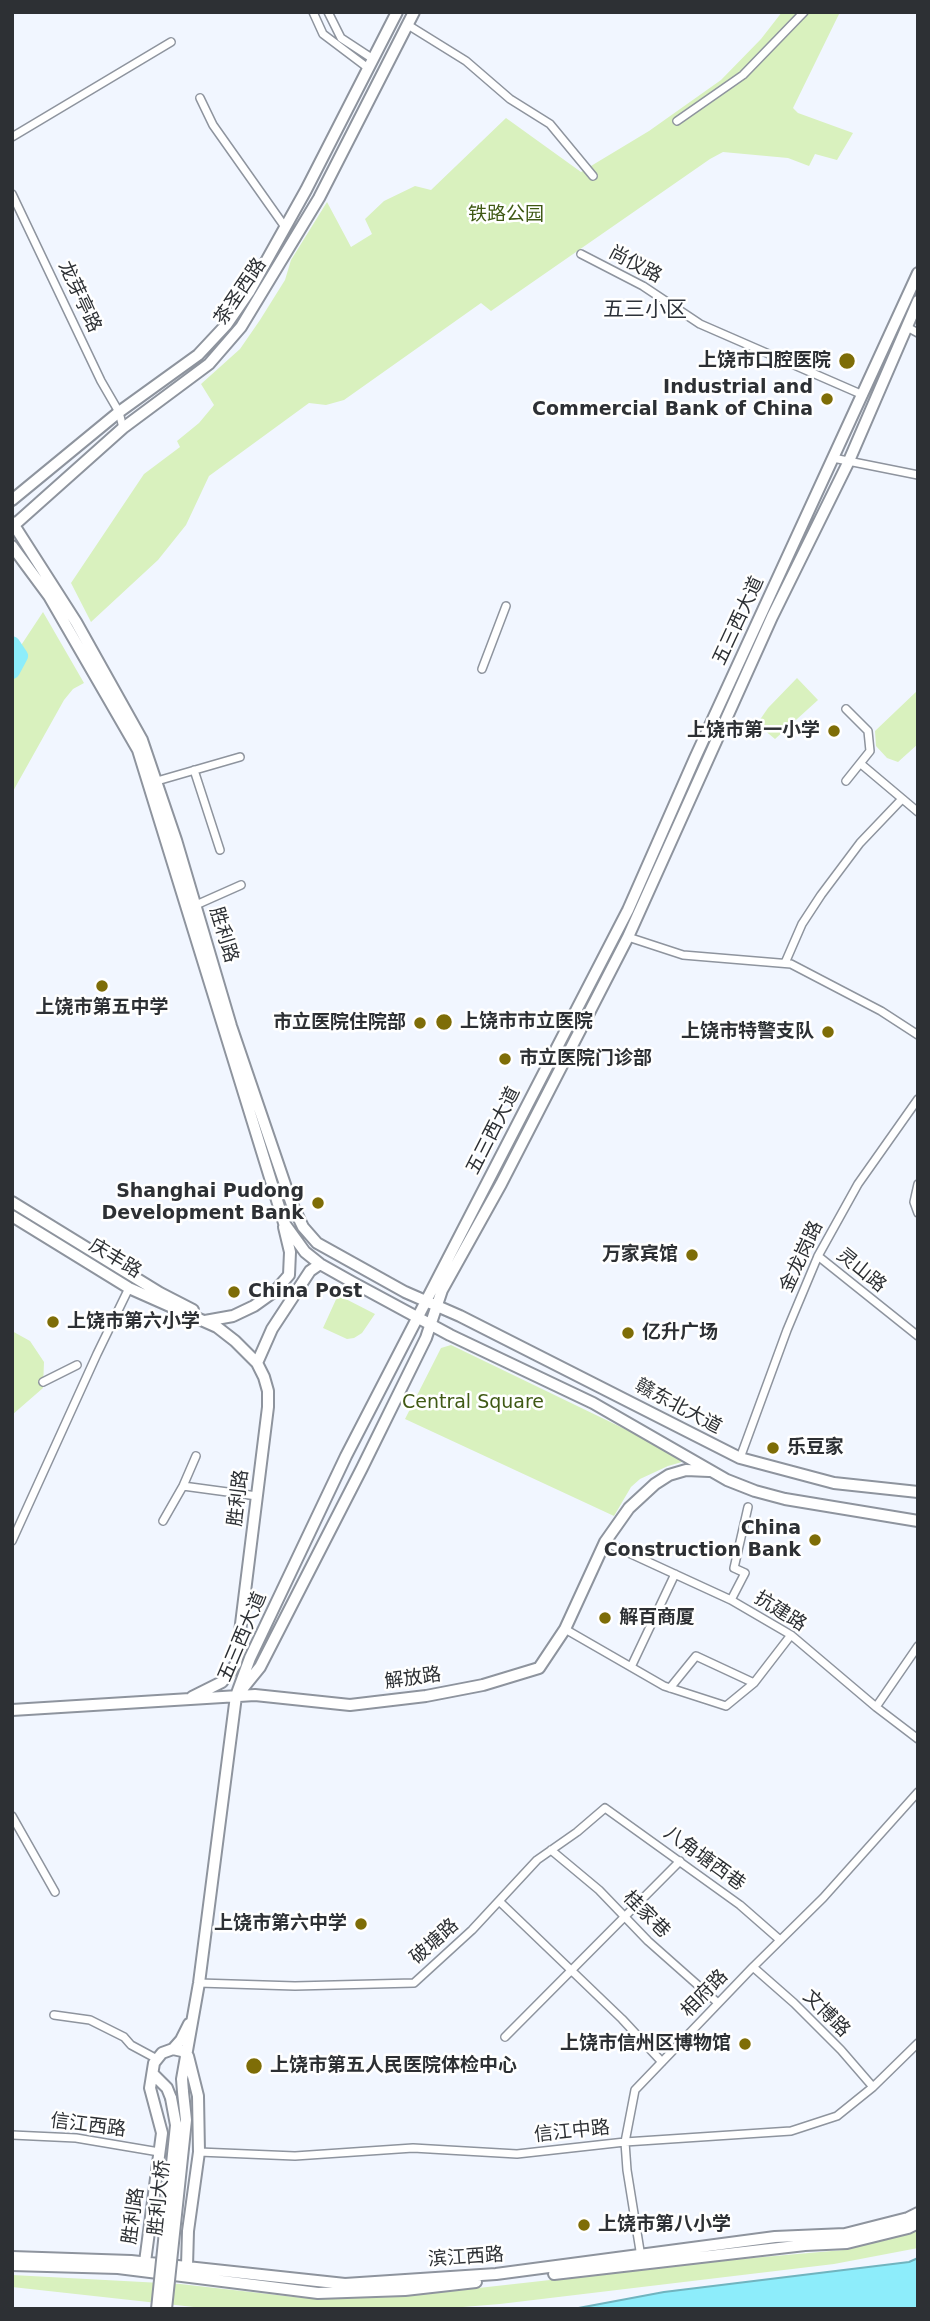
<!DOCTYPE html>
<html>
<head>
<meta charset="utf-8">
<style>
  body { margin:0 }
  #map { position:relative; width:930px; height:2321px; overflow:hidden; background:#f1f6ff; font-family:"DejaVu Sans",sans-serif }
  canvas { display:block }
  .frame { position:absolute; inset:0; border:14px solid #2d3034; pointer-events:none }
</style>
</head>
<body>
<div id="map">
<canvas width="930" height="2321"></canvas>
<div class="frame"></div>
</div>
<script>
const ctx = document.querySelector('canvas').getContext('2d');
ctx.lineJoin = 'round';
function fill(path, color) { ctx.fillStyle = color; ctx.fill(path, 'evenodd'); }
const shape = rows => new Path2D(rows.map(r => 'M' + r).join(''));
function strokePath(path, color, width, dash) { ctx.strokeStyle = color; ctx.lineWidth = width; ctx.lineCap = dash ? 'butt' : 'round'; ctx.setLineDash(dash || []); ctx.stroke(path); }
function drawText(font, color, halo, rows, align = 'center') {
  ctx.font = font + ' "DejaVu Sans","Noto Sans SC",sans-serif'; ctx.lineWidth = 5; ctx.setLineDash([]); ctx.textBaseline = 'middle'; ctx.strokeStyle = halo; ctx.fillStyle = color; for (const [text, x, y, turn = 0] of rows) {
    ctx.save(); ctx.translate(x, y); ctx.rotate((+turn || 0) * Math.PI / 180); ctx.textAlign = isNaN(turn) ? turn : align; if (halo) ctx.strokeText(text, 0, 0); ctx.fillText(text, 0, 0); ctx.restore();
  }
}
fill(shape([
  [782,12,840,12,793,108,798,113,853,133,837,160,815,154,809,166,788,158,723,152,710,159,491,311,481,303,344,400,326,405,309,403,209,476,186,525,158,560,91,622,71,583,144,474,180,447,177,441,199,423,214,405,201,384,240,349,260,320,285,280,291,260,327,202,351,247,372,234,365,219,384,201,415,186,431,190,506,118,581,172,649,131,721,80,761,39],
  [43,612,84,683,73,689,64,700,12,793,12,659],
  [797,678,818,700,775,739,757,724,768,708],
  [918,690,918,744,898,762,887,758,876,746,875,731],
  [338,1295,375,1314,362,1333,354,1338,347,1339,323,1328],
  [12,1331,30,1341,44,1362,43,1388,12,1415],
  [451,1345,689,1460,668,1466,640,1479,631,1487,614,1516,405,1419,441,1348],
  [918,2231,918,2248,834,2264,500,2304,438,2309,212,2309,12,2287,12,2275,180,2284,304,2298,398,2297,729,2260,843,2250]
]), '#d9f1be');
const water = shape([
  [918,2258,918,2309,573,2309,664,2292,909,2262,918,2258]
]);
fill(water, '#8dedfb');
strokePath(water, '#70b4bf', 2);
strokePath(shape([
  [12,644,20,656,12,671]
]), '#8dedfb', 16);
const street = shape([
  [313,12,323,34,368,68],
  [328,12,341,38,373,59],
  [408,25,466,61,510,99,550,124,593,176],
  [200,98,213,125,285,227],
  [677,121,743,75,804,12],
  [12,137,171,42],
  [12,194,101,381,119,412,123,428],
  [581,254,643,286,700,324,863,395],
  [907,327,918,333],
  [833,458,918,475],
  [482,669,506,606],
  [861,764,918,812],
  [194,770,220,850],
  [157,781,240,757],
  [846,781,870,751,868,731,846,709],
  [196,905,241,885],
  [628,937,683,955,791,964,881,1011,918,1035],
  [785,963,802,924,821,895,860,843,902,799],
  [918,1184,914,1202,918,1213],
  [818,1256,918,1336],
  [43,1382,77,1365],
  [740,1458,787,1330,818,1256,858,1184,918,1099],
  [183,1486,257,1496],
  [163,1521,183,1486,196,1456],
  [12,1541,97,1354,129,1288],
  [605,1542,731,1600,791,1635,876,1707,918,1739],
  [731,1600,745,1573,734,1568,748,1507],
  [565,1629,664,1686,726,1706,754,1683,791,1635],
  [631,1667,675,1574],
  [670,1688,696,1656,754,1683],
  [876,1707,918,1646],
  [12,1816,55,1892],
  [551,1850,599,1890,648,1941,718,2003],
  [499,1901,622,2019,662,2062],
  [753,1967,794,2003,841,2050,873,2087],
  [199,1983,295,1986,414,1983,472,1930,537,1860,577,1832,605,1808,740,1905,780,1940],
  [54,2015,90,2020,124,2037,131,2045,157,2059],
  [505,2037,680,1861],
  [12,2135,76,2138,159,2152],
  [199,2152,295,2156,413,2148,517,2154,625,2142,791,2131,837,2116,873,2087,918,2043],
  [641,2257,627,2170,625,2142,635,2090,753,1967,823,1898,918,1792]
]);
const secondary = shape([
  [12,500,119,412,198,355,227,324,249,292,306,190,397,12],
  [12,522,76,622,142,740,176,840,231,1026,291,1202,303,1227,317,1243,405,1292,460,1316,740,1458,834,1483,918,1492],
  [12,527,123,428,209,364,241,327,319,198,414,12],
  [12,546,49,596,138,750,284,1223,305,1252,320,1264,352,1282,450,1335,593,1403,727,1480,755,1491,785,1499,918,1521],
  [12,1202,160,1293,193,1310],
  [12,1216,129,1288,217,1327,235,1341,257,1363,264,1377,268,1391,268,1407,236,1664,222,1682,192,1697],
  [205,1321,233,1316,254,1306,275,1291,289,1275,290,1252,284,1227],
  [257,1363,272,1329,310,1271,320,1264],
  [243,1688,260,1667,362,1468,426,1338,442,1290,501,1184,628,937,772,617,848,463,918,301],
  [12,1710,255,1695,350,1705,426,1696,483,1685,539,1668,565,1629,605,1542,629,1508,655,1484,669,1475,686,1470,709,1471],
  [173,2049,181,2040,189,2024],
  [153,2074,167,2088,171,2098],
  [183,2092,182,2079,199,1983,236,1696,250,1658,346,1456,628,910,695,758,918,273],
  [12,2257,131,2261,345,2284,496,2274,775,2237,845,2234,908,2218,918,2213],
  [145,2262,162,2133,150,2088,154,2063,162,2053,173,2049,182,2051,188,2056,198,2096,199,2152,188,2231,187,2266],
  [12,2265,118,2268,318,2293,405,2290,476,2282],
  [554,2274,805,2245,847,2243,908,2228,918,2223]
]);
strokePath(street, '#8e949e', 10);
strokePath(secondary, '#8e949e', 14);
strokePath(street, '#fff', 7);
strokePath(secondary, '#fff', 10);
const secondaryBridge = shape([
  [157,2309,176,2125,171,2098],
  [166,2309,186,2120,183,2092]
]);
strokePath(secondaryBridge, '#8e949e', 14, []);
strokePath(secondaryBridge, '#fff', 10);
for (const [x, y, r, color] of [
  [847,361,9,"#7e6d07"],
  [827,399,7,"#7e6d07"],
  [834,731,7,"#7e6d07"],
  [102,986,7,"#7e6d07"],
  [444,1022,9,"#7e6d07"],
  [420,1023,7,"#7e6d07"],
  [828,1032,7,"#7e6d07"],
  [505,1059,7,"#7e6d07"],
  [318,1203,7,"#7e6d07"],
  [692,1255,7,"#7e6d07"],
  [234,1292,7,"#7e6d07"],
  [53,1322,7,"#7e6d07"],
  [628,1333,7,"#7e6d07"],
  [773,1448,7,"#7e6d07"],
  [815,1540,7,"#7e6d07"],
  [605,1618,7,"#7e6d07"],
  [361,1924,7,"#7e6d07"],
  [745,2044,7,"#7e6d07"],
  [254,2066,9,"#7e6d07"],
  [584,2225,7,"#7e6d07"]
]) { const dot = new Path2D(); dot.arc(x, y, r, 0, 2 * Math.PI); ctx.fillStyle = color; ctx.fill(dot); strokePath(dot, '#fff', 2.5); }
drawText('19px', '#3f5914', '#fff', [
  ["铁路公园",506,215],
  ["Central Square",473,1403]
]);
drawText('19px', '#2d3034', '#fff', [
  ["尚仪路",635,265,28],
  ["茶圣西路",241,292,-56],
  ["龙芽亭路",79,297,65],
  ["五三西大道",739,621,-65],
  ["胜利路",223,935,73],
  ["五三西大道",494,1131,-63],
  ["金龙岗路",802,1257,-65],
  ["庆丰路",115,1259,31],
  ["灵山路",861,1271,39],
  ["赣东北大道",678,1407,28],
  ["胜利路",239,1498,-83],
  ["抗建路",780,1612,32],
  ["五三西大道",243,1637,-67],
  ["解放路",413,1679,-8],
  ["八角塘西巷",704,1859,36],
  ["桂家巷",646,1915,45],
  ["破塘路",435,1942,-42],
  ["相府路",705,1994,-46],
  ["文博路",826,2014,45],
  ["信江西路",88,2126,7],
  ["信江中路",572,2132,-6],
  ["胜利大桥",160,2198,-84],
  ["胜利路",134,2216,-82],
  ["滨江西路",466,2258,-4]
]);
drawText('bold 19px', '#2d3034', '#fff', [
  ["上饶市口腔医院",831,361],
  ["Industrial and",813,388],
  ["Commercial Bank of China",813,410],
  ["上饶市第一小学",820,731],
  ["上饶市第五中学",102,1008,"center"],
  ["上饶市市立医院",460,1022,"left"],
  ["市立医院住院部",406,1023],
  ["上饶市特警支队",814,1032],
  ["市立医院门诊部",519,1059,"left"],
  ["Shanghai Pudong",304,1192],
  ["Development Bank",304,1214],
  ["万家宾馆",678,1255],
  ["China Post",248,1292,"left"],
  ["上饶市第六小学",67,1322,"left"],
  ["亿升广场",642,1333,"left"],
  ["乐豆家",787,1448,"left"],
  ["China",801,1529],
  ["Construction Bank",801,1551],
  ["解百商厦",619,1618,"left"],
  ["上饶市第六中学",347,1924],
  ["上饶市信州区博物馆",731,2044],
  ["上饶市第五人民医院体检中心",270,2066,"left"],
  ["上饶市第八小学",598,2225,"left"]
], 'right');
drawText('21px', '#2c3139', '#fff', [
  ["五三小区",645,311]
]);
</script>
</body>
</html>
